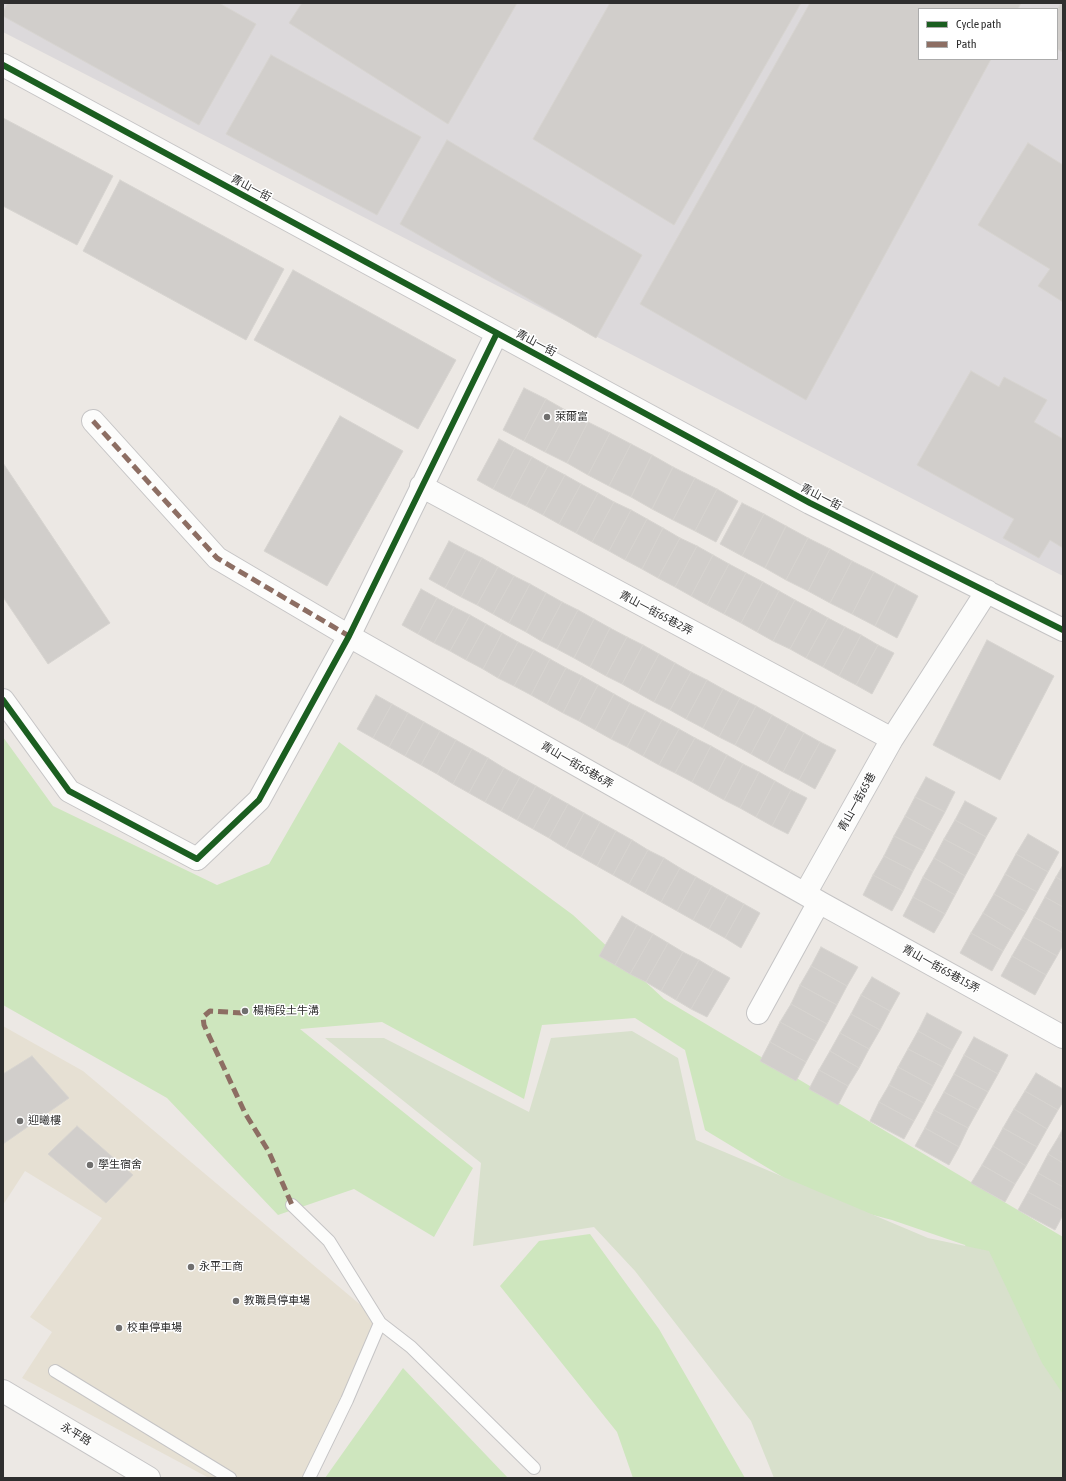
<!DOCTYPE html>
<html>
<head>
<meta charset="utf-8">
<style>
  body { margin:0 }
  #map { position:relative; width:1066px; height:1481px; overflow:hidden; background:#ece8e4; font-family:"Asap Condensed",sans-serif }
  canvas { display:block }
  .frame { position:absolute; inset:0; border:4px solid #2e2e2e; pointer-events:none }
  .legend { position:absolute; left:918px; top:8px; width:140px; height:52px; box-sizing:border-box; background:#fff; border:1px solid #ababab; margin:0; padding:5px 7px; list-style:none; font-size:12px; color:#2e2e2e }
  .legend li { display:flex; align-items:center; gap:8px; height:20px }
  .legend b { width:20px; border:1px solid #ababab }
</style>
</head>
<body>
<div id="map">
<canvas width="1066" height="1481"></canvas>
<div class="frame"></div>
<ul class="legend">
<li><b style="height:5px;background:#1b5e20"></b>Cycle path</li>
<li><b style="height:5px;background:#8d6e63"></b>Path</li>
</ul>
</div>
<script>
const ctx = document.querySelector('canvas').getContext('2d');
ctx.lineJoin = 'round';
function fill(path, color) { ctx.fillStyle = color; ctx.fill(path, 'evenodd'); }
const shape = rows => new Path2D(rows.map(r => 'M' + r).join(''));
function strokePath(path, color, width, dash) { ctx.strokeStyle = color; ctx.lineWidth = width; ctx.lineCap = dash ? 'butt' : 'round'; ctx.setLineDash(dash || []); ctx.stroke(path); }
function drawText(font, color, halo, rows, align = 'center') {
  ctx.font = font + ' "Asap Condensed","Noto Sans TC",sans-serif'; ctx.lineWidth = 3; ctx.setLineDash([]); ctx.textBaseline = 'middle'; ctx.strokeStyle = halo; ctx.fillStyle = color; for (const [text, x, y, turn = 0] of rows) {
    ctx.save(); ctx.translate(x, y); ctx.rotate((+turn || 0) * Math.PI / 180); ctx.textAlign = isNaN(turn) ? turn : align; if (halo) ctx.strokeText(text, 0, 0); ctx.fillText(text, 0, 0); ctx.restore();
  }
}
fill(shape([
  [3,3,1063,3,1063,576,3,32],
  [919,9,1057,9,1057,59,919,59]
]), '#dcd9db');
fill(shape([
  [3,1026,83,1071,382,1323,302,1478,209,1478,22,1378,52,1332,30,1317,102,1218,25,1171,3,1205]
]), '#e6e0d3');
fill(shape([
  [3,737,53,806,217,885,269,864,339,742,573,915,664,999,1063,1237,1063,1436,997,1338,965,1245,892,1220,824,1202,705,1130,685,1050,635,1018,542,1025,524,1099,382,1022,300,1029,473,1168,434,1237,354,1189,278,1215,167,1098,3,1005],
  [590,1234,659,1329,745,1478,633,1478,617,1432,500,1286,539,1241],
  [403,1368,508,1478,325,1478]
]), '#cee6be');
fill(shape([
  [632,1031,678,1058,696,1140,928,1238,989,1251,1042,1363,1063,1394,1063,1478,774,1478,751,1421,635,1271,594,1227,473,1246,481,1163,325,1038,384,1038,529,1112,551,1038]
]), '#d8e0cc');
const building = shape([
  [8,3,219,3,256,24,199,125,3,16,3,12,8,3],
  [302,3,517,3,448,124,289,23,302,3],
  [610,3,801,3,674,225,533,139,610,3],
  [810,3,1021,3,1018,9,919,9,919,59,991,59,806,400,640,304,810,3],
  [1061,3,1063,3,1063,52,1057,49,1057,11,1061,3],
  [271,55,421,137,377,215,226,134,271,55],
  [3,118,113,176,77,245,3,206,3,118],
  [447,140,642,255,596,338,400,224,447,140],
  [1028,143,1063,165,1063,302,1038,286,1050,269,978,225,1028,143],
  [120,180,284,269,246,340,83,251,120,180],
  [293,270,456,360,418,429,254,340,293,270],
  [971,371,999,387,1004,377,1047,400,1034,422,1063,439,1063,548,1050,540,1039,558,1003,538,1014,519,917,465,971,371],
  [524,388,546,399,524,441,503,430,524,388],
  [546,399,567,411,545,452,524,441,546,399],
  [567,411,588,422,567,463,545,452,567,411],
  [340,416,403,451,327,586,264,551,340,416],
  [588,422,610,433,588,475,567,463,588,422],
  [610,433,631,444,609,486,588,475,610,433],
  [499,439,515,448,493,489,477,480,499,439],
  [631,444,652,455,631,497,609,486,631,444],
  [515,448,532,457,510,498,493,489,515,448],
  [652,455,673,467,652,509,631,497,652,455],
  [532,457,548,466,526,506,510,498,532,457],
  [3,463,110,623,48,664,3,597,3,463],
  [548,466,565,475,543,515,526,506,548,466],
  [673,467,695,478,673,520,652,509,673,467],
  [565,475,581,484,559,524,543,515,565,475],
  [695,478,717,489,695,531,673,520,695,478],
  [581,484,598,493,576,533,559,524,581,484],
  [717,489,738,501,716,542,695,531,717,489],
  [598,493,614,502,592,542,576,533,598,493],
  [614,502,631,510,609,551,592,542,614,502],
  [742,503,764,514,742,556,720,544,742,503],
  [631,510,647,519,625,560,609,551,631,510],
  [764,514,786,526,765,568,742,556,764,514],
  [647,519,663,528,642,569,625,560,647,519],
  [786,526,808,538,786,580,765,568,786,526],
  [663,528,680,538,658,578,642,569,663,528],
  [680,538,697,546,675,587,658,578,680,538],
  [808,538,830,549,808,591,786,580,808,538],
  [449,541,466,550,445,588,429,579,449,541],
  [697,546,713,555,691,596,675,587,697,546],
  [830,549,852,561,830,603,808,591,830,549],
  [466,550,482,558,461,597,445,588,466,550],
  [713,555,729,564,707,605,691,596,713,555],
  [482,558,498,567,477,605,461,597,482,558],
  [852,561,874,572,852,614,830,603,852,561],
  [729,564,746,573,724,614,707,605,729,564],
  [498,567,514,576,493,614,477,605,498,567],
  [874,572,896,584,875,626,852,614,874,572],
  [746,573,763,582,741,623,724,614,746,573],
  [514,576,530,584,509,623,493,614,514,576],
  [763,582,779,591,757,632,741,623,763,582],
  [530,584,546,593,526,632,509,623,530,584],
  [896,584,918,596,897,638,875,626,896,584],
  [421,589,437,598,418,634,402,625,421,589],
  [779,591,795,600,773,641,757,632,779,591],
  [546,593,562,602,541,641,526,632,546,593],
  [437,598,454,607,434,643,418,634,437,598],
  [795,600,812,609,790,649,773,641,795,600],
  [562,602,578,610,557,649,541,641,562,602],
  [454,607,470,615,450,651,434,643,454,607],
  [812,609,828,618,806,658,790,649,812,609],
  [578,610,594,619,574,658,557,649,578,610],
  [470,615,486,624,466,660,450,651,470,615],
  [828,618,845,627,823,667,806,658,828,618],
  [594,619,610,628,590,667,574,658,594,619],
  [486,624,502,633,483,669,466,660,486,624],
  [845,627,861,635,839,676,823,667,845,627],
  [610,628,627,637,606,676,590,667,610,628],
  [502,633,518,642,498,678,483,669,502,633],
  [861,635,878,645,856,685,839,676,861,635],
  [627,637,643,645,622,684,606,676,627,637],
  [987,640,1054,676,1000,780,933,745,987,640],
  [518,642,534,650,514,686,498,678,518,642],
  [643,645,659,654,638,693,622,684,643,645],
  [878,645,894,653,872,694,856,685,878,645],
  [534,650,550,659,531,695,514,686,534,650],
  [659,654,675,663,654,702,638,693,659,654],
  [550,659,566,668,547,704,531,695,550,659],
  [675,663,691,672,670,710,654,702,675,663],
  [566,668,582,676,563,713,547,704,566,668],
  [691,672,707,680,686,719,670,710,691,672],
  [582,676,598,685,579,721,563,713,582,676],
  [707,680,723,689,703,728,686,719,707,680],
  [598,685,614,694,595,730,579,721,598,685],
  [723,689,740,698,719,737,703,728,723,689],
  [614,694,630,703,611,739,595,730,614,694],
  [376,695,392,704,373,738,357,729,376,695],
  [740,698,756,706,735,745,719,737,740,698],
  [630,703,646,711,627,747,611,739,630,703],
  [392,704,408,713,389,747,373,738,392,704],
  [756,706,772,715,751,754,735,745,756,706],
  [646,711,662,720,643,756,627,747,646,711],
  [408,713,424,722,405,756,389,747,408,713],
  [772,715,788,724,767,763,751,754,772,715],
  [662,720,679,729,659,765,643,756,662,720],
  [424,722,440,731,421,765,405,756,424,722],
  [788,724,804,733,783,772,767,763,788,724],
  [679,729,695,738,675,773,659,765,679,729],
  [440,731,456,740,437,774,421,765,440,731],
  [804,733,820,742,799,780,783,772,804,733],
  [695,738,711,746,692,782,675,773,695,738],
  [456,740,472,749,453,784,437,774,456,740],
  [820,742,836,750,815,789,799,780,820,742],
  [711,746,727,755,708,791,692,782,711,746],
  [472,749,488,758,469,793,453,784,472,749],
  [727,755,743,764,724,800,708,791,727,755],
  [488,758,504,768,485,802,469,793,488,758],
  [743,764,759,772,740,808,724,800,743,764],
  [504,768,520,777,501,811,485,802,504,768],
  [759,772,775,781,756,817,740,808,759,772],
  [520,777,536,786,517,820,501,811,520,777],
  [926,777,955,792,945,812,915,797,926,777],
  [775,781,791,790,772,826,756,817,775,781],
  [536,786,552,795,533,829,517,820,536,786],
  [791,790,807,798,788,834,772,826,791,790],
  [552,795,568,804,549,838,533,829,552,795],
  [915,797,945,812,934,832,905,816,915,797],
  [965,801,997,818,986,837,955,820,965,801],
  [568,804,584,813,565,848,549,838,568,804],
  [584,813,600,822,581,857,565,848,584,813],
  [905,816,934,832,924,851,894,836,905,816],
  [955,820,986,837,976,856,944,839,955,820],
  [600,822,616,831,597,866,581,857,600,822],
  [616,831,632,840,613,875,597,866,616,831],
  [1028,834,1059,852,1048,872,1016,854,1028,834],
  [894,836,924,851,913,871,884,856,894,836],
  [944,839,976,856,965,876,934,858,944,839],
  [632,840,648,850,629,884,613,875,632,840],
  [648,850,664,858,645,893,629,884,648,850],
  [1016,854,1048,872,1037,892,1005,874,1016,854],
  [884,856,913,871,903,891,873,875,884,856],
  [664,858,680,868,661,902,645,893,664,858],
  [934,858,965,876,955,895,923,877,934,858],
  [1063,865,1063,881,1056,877,1063,865],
  [680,868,696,877,677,911,661,902,680,868],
  [1005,874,1037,892,1026,912,994,894,1005,874],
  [873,875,903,891,892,911,863,895,873,875],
  [696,877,712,886,693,920,677,911,696,877],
  [923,877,955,895,945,914,913,897,923,877],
  [1056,877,1063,881,1063,907,1045,897,1056,877],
  [712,886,728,895,709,929,693,920,712,886],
  [994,894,1026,912,1014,932,983,913,994,894],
  [728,895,744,904,725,938,709,929,728,895],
  [913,897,945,914,934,933,903,916,913,897],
  [1045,897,1063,907,1063,933,1034,917,1045,897],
  [744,904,760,913,741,948,725,938,744,904],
  [983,913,1014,932,1003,951,971,933,983,913],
  [622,916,637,925,615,965,599,956,622,916],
  [1034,917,1063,933,1063,945,1057,956,1023,937,1034,917],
  [637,925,653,934,630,974,615,965,637,925],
  [971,933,1003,951,992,971,960,953,971,933],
  [653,934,668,943,646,982,630,974,653,934],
  [1023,937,1057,956,1046,975,1012,956,1023,937],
  [668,943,683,952,661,991,646,982,668,943],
  [821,947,858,967,847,986,811,966,821,947],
  [683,952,699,960,676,1000,661,991,683,952],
  [1012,956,1046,975,1035,995,1001,976,1012,956],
  [699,960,714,969,691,1009,676,1000,699,960],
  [811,966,847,986,837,1005,800,985,811,966],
  [714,969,730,978,707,1017,691,1009,714,969],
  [872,977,900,993,890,1011,861,995,872,977],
  [800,985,837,1005,827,1024,791,1004,800,985],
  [861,995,890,1011,880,1030,851,1014,861,995],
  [791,1004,827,1024,817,1042,780,1022,791,1004],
  [927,1013,962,1032,952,1050,918,1031,927,1013],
  [851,1014,880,1030,869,1049,840,1033,851,1014],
  [780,1022,817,1042,806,1062,770,1042,780,1022],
  [918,1031,952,1050,943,1067,908,1049,918,1031],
  [840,1033,869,1049,859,1068,830,1051,840,1033],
  [974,1037,1008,1055,998,1074,964,1055,974,1037],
  [770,1042,806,1062,796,1081,760,1061,770,1042],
  [908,1049,943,1067,933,1086,898,1067,908,1049],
  [830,1051,859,1068,848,1086,819,1070,830,1051],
  [964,1055,998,1074,988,1092,954,1074,964,1055],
  [32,1056,69,1098,3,1144,3,1074,32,1056],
  [898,1067,933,1086,924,1103,889,1085,898,1067],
  [819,1070,848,1086,838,1105,809,1089,819,1070],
  [1036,1073,1063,1089,1063,1102,1058,1110,1025,1091,1036,1073],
  [954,1074,988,1092,978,1110,944,1092,954,1074],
  [889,1085,924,1103,914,1121,879,1102,889,1085],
  [1025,1091,1058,1110,1047,1129,1014,1109,1025,1091],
  [944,1092,978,1110,968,1128,934,1110,944,1092],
  [879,1102,914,1121,904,1139,870,1121,879,1102],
  [1014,1109,1047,1129,1037,1147,1003,1128,1014,1109],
  [934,1110,968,1128,959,1147,925,1128,934,1110],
  [77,1126,133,1175,106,1203,48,1154,77,1126],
  [925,1128,959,1147,949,1165,915,1146,925,1128],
  [1003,1128,1037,1147,1026,1166,993,1146,1003,1128],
  [1063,1128,1063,1139,1059,1136,1063,1128],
  [1059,1136,1063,1139,1063,1163,1048,1154,1059,1136],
  [993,1146,1026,1166,1015,1184,982,1165,993,1146],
  [1048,1154,1063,1163,1063,1187,1038,1173,1048,1154],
  [982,1165,1015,1184,1005,1202,971,1183,982,1165],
  [1038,1173,1063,1187,1063,1211,1028,1192,1038,1173],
  [1028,1192,1063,1211,1063,1215,1055,1230,1018,1210,1028,1192]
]);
fill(building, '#d1cecb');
strokePath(building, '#d7d4d0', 1);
const lane = shape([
  [292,1205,329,1241,380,1323],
  [55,1371,230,1478],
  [309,1478,347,1400,380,1323,411,1347,534,1468]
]);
const street = shape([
  [3,65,810,503,1063,630],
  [93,421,217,558,349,636,805,894],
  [421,486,892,739],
  [3,700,69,791,197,859,259,800,349,636,497,333],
  [819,902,1063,1037],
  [758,1013,819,902,805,894,892,739,987,591],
  [3,1391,149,1478]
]);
strokePath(lane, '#c5c4c5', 14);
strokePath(street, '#c5c4c5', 24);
strokePath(lane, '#fcfcfb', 12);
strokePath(street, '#fcfcfb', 22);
strokePath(shape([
  [93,421,217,558,349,636],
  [243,1013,210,1011,203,1017,204,1025,245,1113,269,1152,292,1205]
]), '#8d6e63', 5, [10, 5]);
strokePath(shape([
  [3,65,810,503,1063,630],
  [3,700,69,791,197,859,259,800,349,636,497,333]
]), '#1b5e20', 6);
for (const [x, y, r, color] of [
  [547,417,4,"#706f6e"],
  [245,1011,4,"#706f6e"],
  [20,1121,4,"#706f6e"],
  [90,1165,4,"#706f6e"],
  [191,1267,4,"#706f6e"],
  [236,1301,4,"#706f6e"],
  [119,1328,4,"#706f6e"]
]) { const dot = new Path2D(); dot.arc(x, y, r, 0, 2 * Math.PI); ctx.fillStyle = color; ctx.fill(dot); strokePath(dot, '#fff', 1.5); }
drawText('11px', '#2e2e2e', '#fff', [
  ["青山一街",251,188,28],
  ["青山一街",536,343,28],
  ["青山一街",821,497,27],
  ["青山一街65巷2弄",656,613,28],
  ["青山一街65巷6弄",577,765,30],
  ["青山一街65巷",857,802,-61],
  ["青山一街65巷15弄",941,969,29],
  ["永平路",76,1434,31]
]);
drawText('11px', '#2e2e2e', '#fff', [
  ["萊爾富",555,417],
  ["楊梅段土牛溝",253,1011],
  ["迎曦樓",28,1121],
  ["學生宿舍",98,1165],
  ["永平工商",199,1267],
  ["教職員停車場",244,1301],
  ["校車停車場",127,1328]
], 'left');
</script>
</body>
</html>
